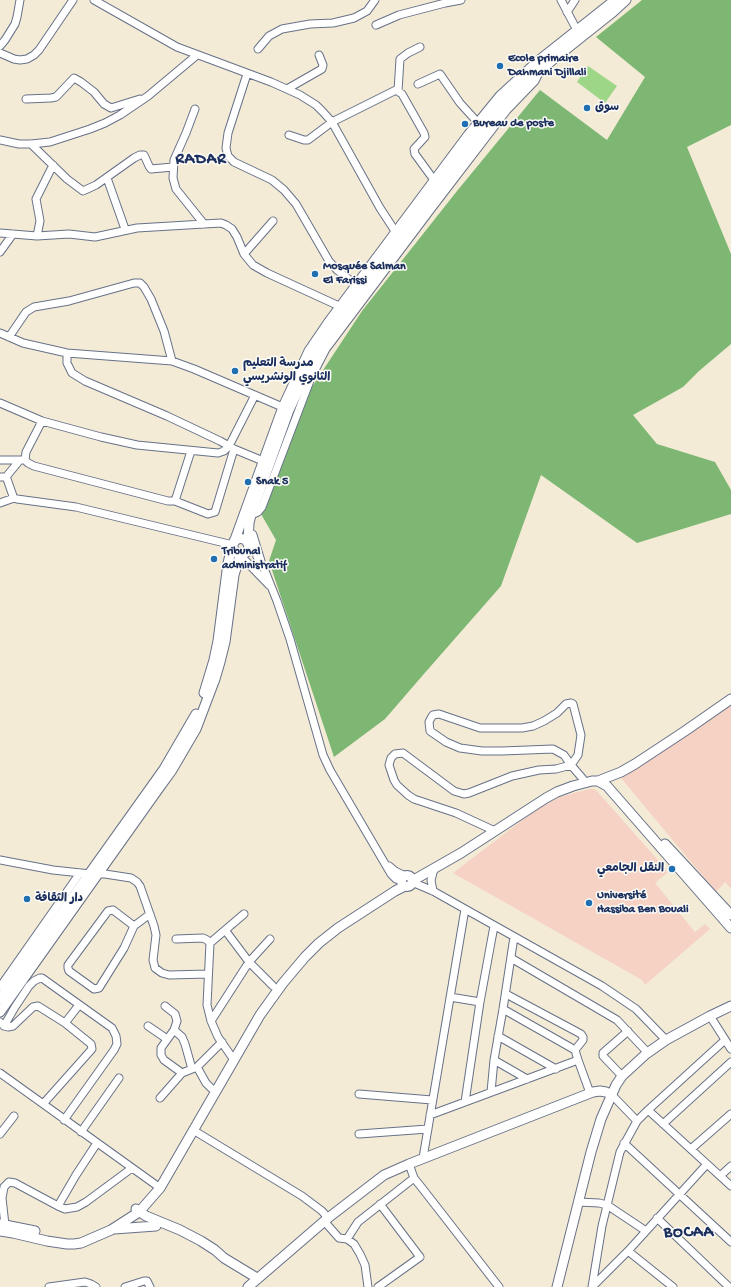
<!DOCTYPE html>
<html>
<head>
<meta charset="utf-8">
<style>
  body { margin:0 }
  canvas { display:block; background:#f3ebd5 }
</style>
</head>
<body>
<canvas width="731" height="1287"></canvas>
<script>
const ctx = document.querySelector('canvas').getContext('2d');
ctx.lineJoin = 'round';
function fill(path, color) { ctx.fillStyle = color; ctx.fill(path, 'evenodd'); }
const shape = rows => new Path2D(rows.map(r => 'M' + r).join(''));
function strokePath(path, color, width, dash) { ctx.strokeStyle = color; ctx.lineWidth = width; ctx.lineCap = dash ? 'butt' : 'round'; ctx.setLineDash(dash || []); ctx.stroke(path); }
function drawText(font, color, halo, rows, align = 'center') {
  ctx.font = font + ' "Gochi Hand","Playpen Sans Arabic",sans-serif'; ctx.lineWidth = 3; ctx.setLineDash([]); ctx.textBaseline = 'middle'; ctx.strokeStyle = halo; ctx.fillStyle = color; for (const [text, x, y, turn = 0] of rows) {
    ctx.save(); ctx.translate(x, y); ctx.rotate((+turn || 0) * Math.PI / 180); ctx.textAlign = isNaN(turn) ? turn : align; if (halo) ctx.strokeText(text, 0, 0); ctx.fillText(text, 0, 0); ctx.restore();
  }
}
fill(shape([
  [731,705,731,889,725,882,716,892,621,778],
  [589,789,595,789,665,868,667,873,655,883,695,932,705,924,710,929,645,985,642,980,453,873,537,809,560,797]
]), '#f6d2c5');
fill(shape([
  [588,66,617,86,605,103,577,82]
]), '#9ed688');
fill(shape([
  [642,0,731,0,731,125,687,147,731,254,731,344,699,371,683,387,633,415,657,444,715,462,731,490,731,514,637,543,541,475,501,586,423,675,385,719,334,757,269,561,276,540,261,514,306,396,362,311,457,191,540,90,607,140,645,77,596,37]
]), '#7eb774');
const minor = shape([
  [94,0,177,47,271,82,300,95,316,105,323,112,332,122,380,208,395,231,399,235],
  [561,0,579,34],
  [567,12,575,0],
  [376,25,399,15,445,3,461,0],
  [0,46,5,40,15,24,17,17,20,0],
  [258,49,269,36,282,29,310,24,333,23,354,18,367,11,375,0],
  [0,53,14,59,20,60,27,59,34,55,39,50,73,0],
  [247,74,228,133,226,148,228,156,234,162,272,180,284,190,296,204,329,261,337,270,360,288],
  [418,84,440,74,460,103,480,125],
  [287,89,322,69,323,65,319,55],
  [398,91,400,59,408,53,420,47],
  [26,99,51,98,56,97,74,78,81,82,94,92,104,104,111,108,140,99],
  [195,109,186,133,174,160,173,178,176,189,204,224],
  [289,135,304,140,308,140,332,122,396,90,402,94,424,133,425,137,414,149,415,154,434,180],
  [0,140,19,144,31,144,50,142,90,129,105,123,120,115,148,96,197,55],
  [31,144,67,179,83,191,96,185,134,158,140,155,144,155,149,166,151,169,173,167],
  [107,178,125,229],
  [0,233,37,236,69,234,95,237,137,228,221,223,226,225,232,229,237,237,244,254,253,265,267,273,339,306],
  [37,236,40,221,36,199,53,165],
  [0,252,13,234],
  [244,254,273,221],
  [0,333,23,343,67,353,172,361,194,369,287,409],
  [9,337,26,312,34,307,69,301,134,283,140,283,144,287,151,299,164,331,172,361],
  [67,353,67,363,72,373,85,381,167,416,220,441,229,446,255,395],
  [0,403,42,421,101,437,137,445,218,453,224,451,229,446,234,449,263,461],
  [42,421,26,452,25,460,28,463,34,466,168,501,175,501,191,451],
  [0,460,25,460],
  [0,477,6,477,7,479,13,496,14,498,17,499,76,507,233,545],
  [6,477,15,466,19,461],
  [175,501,208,514,215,512,234,449],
  [0,503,14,498],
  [251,515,258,512,262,507,311,378,326,349,432,208,507,110,535,81,539,73,537,70],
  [240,555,269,585],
  [257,557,265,571,277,601,290,639,323,755,330,770,391,874,396,879,401,880],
  [495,831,456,813,414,799,408,795,397,785,394,780,389,765,391,758,395,754,403,753,454,791,464,794,469,793,512,776,539,770,556,769,571,765,578,755,581,735,573,704,571,703,566,704,557,713,544,721,533,726,522,728,480,728,439,714,433,715,431,718,429,722,430,731,446,742,460,748,482,751,502,751,553,749,564,755,571,765,583,779,586,783],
  [0,860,53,870,90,874,105,874,131,878,137,882,140,886,154,926,156,935,153,960,155,968,162,973,169,975,208,974],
  [389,866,395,871,405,876],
  [412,882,433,891,602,986,636,1009,666,1040],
  [433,891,431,880,434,869],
  [134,926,113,910,108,911,68,965,68,968,69,971,94,989,99,988,124,948,134,926,150,914],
  [225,930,249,962,273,986],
  [176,939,203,938,207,940,210,943,207,1005,211,1021,218,1037,234,1060],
  [210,943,244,914],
  [511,958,617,1020,648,1053],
  [0,987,80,873],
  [506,994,581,1034,583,1037,583,1040,575,1050,578,1060],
  [450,997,480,1002],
  [165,1006,175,1014,177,1021,174,1030,161,1048,161,1055,164,1060,182,1073],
  [503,1009,575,1050],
  [710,1016,731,1049],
  [211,1021,249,962,270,939],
  [0,1022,4,1026,15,1007,29,986,34,981,40,978,42,978,112,1028,116,1036,117,1044,114,1050,64,1120],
  [65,1023,79,1005],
  [4,1026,8,1027,13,1026,33,1007,38,1006,65,1023,91,1044,92,1049,43,1104],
  [148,1026,167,1039],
  [174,1030,182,1037,185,1044,192,1069],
  [498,1036,556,1069],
  [494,1060,527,1079],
  [197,1067,206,1083,211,1088],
  [0,1073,156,1185],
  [622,1076,603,1056,603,1053,628,1031],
  [491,1092,494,1060,503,1009,514,937],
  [359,1094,432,1100],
  [160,1098,182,1073,197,1067,222,1042],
  [465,1102,480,1002,494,926],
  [648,1110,731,1186],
  [430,1115,578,1060,590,1093],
  [637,1121,648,1110,725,1040],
  [663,1124,731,1062],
  [193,1130,302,1196,322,1211,328,1218],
  [81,1132,119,1078],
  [0,1134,14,1116],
  [359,1134,428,1129],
  [624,1143,731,1242],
  [691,1149,731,1114],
  [423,1158,465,909],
  [409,1164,414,1178,422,1188,499,1287],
  [720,1176,731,1166],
  [578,1202,599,1203,607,1205,646,1231],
  [58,1206,76,1175,97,1143],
  [657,1218,729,1287],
  [324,1221,339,1238,347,1239,354,1244,360,1254,365,1265,368,1287],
  [5,1225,2,1198,4,1187,9,1182,15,1183,58,1206,65,1209,77,1207,86,1202,132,1168],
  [347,1239,358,1222,414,1178],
  [628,1251,673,1287],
  [593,1286,628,1251,707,1164],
  [49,1287,85,1282,91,1284,96,1287],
  [125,1287,144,1281,147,1281,150,1287],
  [378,1287,420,1257,380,1204],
  [592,1287,602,1226,620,1152,637,1121,612,1095]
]);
const major = shape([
  [252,535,260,561],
  [234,541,240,538,246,540,249,546,248,551,242,555,238,554,233,549,233,545,283,407,309,351,328,323,469,134,500,96,538,61,615,0],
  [248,541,249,523,251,515,289,410,313,359,329,333,497,111,515,91,530,78,613,12,626,0],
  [204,693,214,660,218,641,228,563,232,547],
  [598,781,621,772,635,764,685,731,731,699],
  [665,844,731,915],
  '401.5 881a5.5 5.5 0 1 1 11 0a5.5 5.5 0 1 1-11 0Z',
  [412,881,461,853,546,798,557,792,573,786,592,781,598,781,607,786,731,928],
  [0,999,164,769,196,714],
  [0,1012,159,788,172,770,196,729,215,679,220,662,225,642,234,575,240,555],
  [136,1209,146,1216,180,1230,201,1241,215,1250,224,1258,257,1278],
  [0,1224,35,1231],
  [114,1229,156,1226],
  [0,1231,13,1233,47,1241,67,1244,74,1244,81,1243,111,1230,139,1212,160,1188,260,1015,283,983,305,957,319,943,338,928,395,891,405,886],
  [248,1287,328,1218,384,1175,409,1164,593,1092,600,1091,606,1092,612,1095],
  [557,1287,591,1152,601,1119,616,1085,622,1076,646,1054,666,1040,710,1016,731,1006]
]);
strokePath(minor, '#677188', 9);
strokePath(major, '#677188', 11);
strokePath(minor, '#fff', 7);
strokePath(major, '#fff', 9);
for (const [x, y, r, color] of [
  [500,66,4,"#1f6fb2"],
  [587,108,4,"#1f6fb2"],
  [465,124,4,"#1f6fb2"],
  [315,274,4,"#1f6fb2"],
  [235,371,4,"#1f6fb2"],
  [248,482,4,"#1f6fb2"],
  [214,559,4,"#1f6fb2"],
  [672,869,4,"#1f6fb2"],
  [27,899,4,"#1f6fb2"],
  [589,903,4,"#1f6fb2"]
]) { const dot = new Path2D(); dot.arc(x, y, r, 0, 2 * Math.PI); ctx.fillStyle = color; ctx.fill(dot); strokePath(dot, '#fdfcf7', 1.5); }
drawText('bold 12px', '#1b2f5e', '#fdfcf7', [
  ["Ecole primaire",508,59],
  ["Dahmani Djillali",508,73],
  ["سوق",595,108],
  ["Bureau de poste",473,124],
  ["Mosquée Salman",323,267],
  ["El Farissi",323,281],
  ["مدرسة التعليم",243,364],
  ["الثانوي الونشريسي",243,378],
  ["Snak 5",256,482],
  ["Tribunal",222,552],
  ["administratif",222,566],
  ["النقل الجامعي",664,869,"right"],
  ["Université",597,896],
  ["Hassiba Ben Bouali",597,910],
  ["دار الثقافة",35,899]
], 'left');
ctx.letterSpacing = '1px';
drawText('bold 16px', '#1b2f5e', '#fdfcf7', [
  ["RADAR",201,161],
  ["BOCAA",689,1234]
]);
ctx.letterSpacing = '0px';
</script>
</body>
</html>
